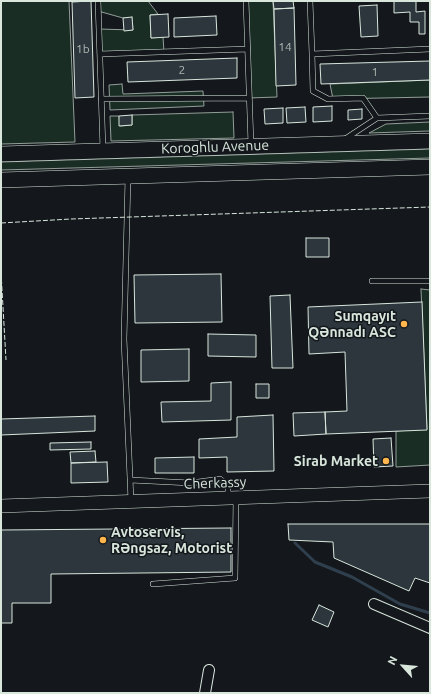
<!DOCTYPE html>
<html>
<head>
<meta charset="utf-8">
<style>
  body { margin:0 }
  #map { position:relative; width:431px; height:694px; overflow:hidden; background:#14181c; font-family:Ubuntu,sans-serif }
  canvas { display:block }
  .frame { position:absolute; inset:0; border:2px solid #d8e6dc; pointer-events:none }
  .north { position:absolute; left:383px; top:646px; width:40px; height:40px; -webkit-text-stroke:3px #14181c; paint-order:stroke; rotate:297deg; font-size:11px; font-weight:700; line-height:16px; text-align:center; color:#d8e6dc }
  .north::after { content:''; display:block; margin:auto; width:14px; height:18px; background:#d8e6dc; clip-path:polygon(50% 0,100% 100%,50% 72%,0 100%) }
</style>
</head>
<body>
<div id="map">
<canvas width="431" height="694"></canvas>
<div class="frame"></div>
<div class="north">N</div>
</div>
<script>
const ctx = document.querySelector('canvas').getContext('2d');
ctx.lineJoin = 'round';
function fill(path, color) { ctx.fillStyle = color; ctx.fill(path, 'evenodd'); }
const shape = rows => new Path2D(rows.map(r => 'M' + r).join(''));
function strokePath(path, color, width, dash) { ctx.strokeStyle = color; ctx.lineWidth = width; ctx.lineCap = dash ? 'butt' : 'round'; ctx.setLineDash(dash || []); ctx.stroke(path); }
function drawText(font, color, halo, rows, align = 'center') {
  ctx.font = font + ' Ubuntu,sans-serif'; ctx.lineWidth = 3; ctx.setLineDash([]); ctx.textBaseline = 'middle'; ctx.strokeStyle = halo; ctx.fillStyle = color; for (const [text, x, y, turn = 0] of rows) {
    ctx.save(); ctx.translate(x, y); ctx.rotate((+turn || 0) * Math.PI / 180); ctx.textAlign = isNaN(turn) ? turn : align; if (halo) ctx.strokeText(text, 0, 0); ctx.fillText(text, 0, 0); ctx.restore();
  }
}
const green = shape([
  [1,1,69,1,75,142,1,144,1,1],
  [98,1,148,1,158,14,150,15,151,38,163,37,164,52,100,54,99,29,133,30,132,18,123,18,98,11,98,1],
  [246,1,273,1,277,97,249,98,246,1],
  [430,80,430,97,333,99,330,84,430,80],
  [122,84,123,94,203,91,204,106,110,110,109,85,122,84],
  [233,112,234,138,111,141,110,116,119,116,120,126,132,125,132,115,233,112],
  [430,122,430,131,369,133,386,124,430,122],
  [430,149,430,158,1,170,1,162,430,149],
  [421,289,430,290,430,465,396,467,396,431,427,429,421,289]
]);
fill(green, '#1a2d24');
strokePath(green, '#939e99', 1);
strokePath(shape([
  [295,543,315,562,352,577,400,604,430,613]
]), '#2f3f4d', 3);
const building = shape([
  [91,1,94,97,75,98,72,2,91,1],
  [273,1,293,1,294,8,274,9,273,1],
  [394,1,416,1,416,12,425,11,425,34,419,34,419,22,410,22,410,12,394,13,394,1],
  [377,5,378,36,361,37,359,6,377,5],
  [294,8,296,85,276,86,274,9,294,8],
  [168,14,169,37,151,38,150,15,168,14],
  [216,16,217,35,174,37,174,18,216,16],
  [132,17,133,30,124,31,123,18,132,17],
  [237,58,237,78,128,82,127,62,237,58],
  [430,61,430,80,321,84,320,64,430,61],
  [332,106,332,121,313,122,313,107,332,106],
  [305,107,306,122,287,123,286,108,305,107],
  [283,108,283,123,265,124,264,109,283,108],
  [362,109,362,119,348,120,348,110,362,109],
  [132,115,132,125,119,126,119,116,132,115],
  [306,238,329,238,329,257,306,257,306,238],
  [221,274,222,322,135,323,134,275,221,274],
  [290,295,293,368,272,368,270,296,290,295],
  [422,302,427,430,326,434,325,412,347,411,345,352,309,354,308,307,422,302],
  [208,334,256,335,256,357,208,356,208,334],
  [189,349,189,381,141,382,141,350,189,349],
  [231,382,231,420,162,422,161,402,211,401,211,383,231,382],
  [256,384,269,384,269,398,256,398,256,384],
  [325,412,326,434,294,436,293,413,325,412],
  [273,415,274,471,227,472,227,457,199,458,199,439,237,437,237,417,273,415],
  [95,416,95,431,1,435,1,419,95,416],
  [391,438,393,466,374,467,373,439,391,438],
  [91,442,91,449,50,450,50,443,91,442],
  [95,451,96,462,71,463,70,452,95,451],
  [194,457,194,473,155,473,155,458,194,457],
  [107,462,108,482,71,483,71,463,107,462],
  [288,524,430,524,430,583,415,578,409,591,334,558,333,542,289,540,288,524],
  [231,528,231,572,51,574,51,603,12,603,12,623,1,623,1,530,231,528],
  [319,605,334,612,328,627,312,620,319,605]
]);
fill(building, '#2c363c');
strokePath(building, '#d8e6dc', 1);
const lane = shape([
  [98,1,103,150],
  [246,1,251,145],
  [310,1,312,54,430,49],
  [100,54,248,49],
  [312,54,313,91,328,99,363,98,377,118],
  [101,99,249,98],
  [345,139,377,118,430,116],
  [128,177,124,339,131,501],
  [372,281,430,281],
  [130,480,191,483,220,479,228,486,228,497],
  [153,584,235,578,236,498]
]);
const street = shape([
  [374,604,430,628],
  [205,693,209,670]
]);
const secondary = shape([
  [1,506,430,491]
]);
const primary = shape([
  [1,154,430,141],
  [1,180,430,167]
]);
strokePath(lane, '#d8e6dc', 6);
strokePath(street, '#d8e6dc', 12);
strokePath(secondary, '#d8e6dc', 14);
strokePath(primary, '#d8e6dc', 16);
strokePath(lane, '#14181c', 5);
strokePath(street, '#14181c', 10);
strokePath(secondary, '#14181c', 13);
strokePath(primary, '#14181c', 15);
strokePath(shape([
  [1,223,71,219,430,207],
  [1,272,6,360]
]), '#d8e6dc', 1, [5, 2]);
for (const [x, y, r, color] of [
  [404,324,4,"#ffb74d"],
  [386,461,4,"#ffb74d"],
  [103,540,4,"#ffb74d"]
]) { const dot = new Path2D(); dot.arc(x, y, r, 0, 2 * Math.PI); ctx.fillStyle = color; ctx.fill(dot); strokePath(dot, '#14181c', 1.5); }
drawText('12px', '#adbab4', null, [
  ["14",285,47],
  ["1b",83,49],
  ["2",182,70],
  ["1",375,72]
]);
drawText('14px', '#d8e6dc', '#14181c', [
  ["Koroghlu Avenue",215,147,-2],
  ["Cherkassy",215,483,-2]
]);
drawText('bold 14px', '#d8e6dc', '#14181c', [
  ["Sumqayıt",396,316],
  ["Qənnadı ASC",396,332],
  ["Sirab Market",378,461],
  ["Avtoservis,",111,532,"left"],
  ["Rəngsaz, Motorist",111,548,"left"]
], 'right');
</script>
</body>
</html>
